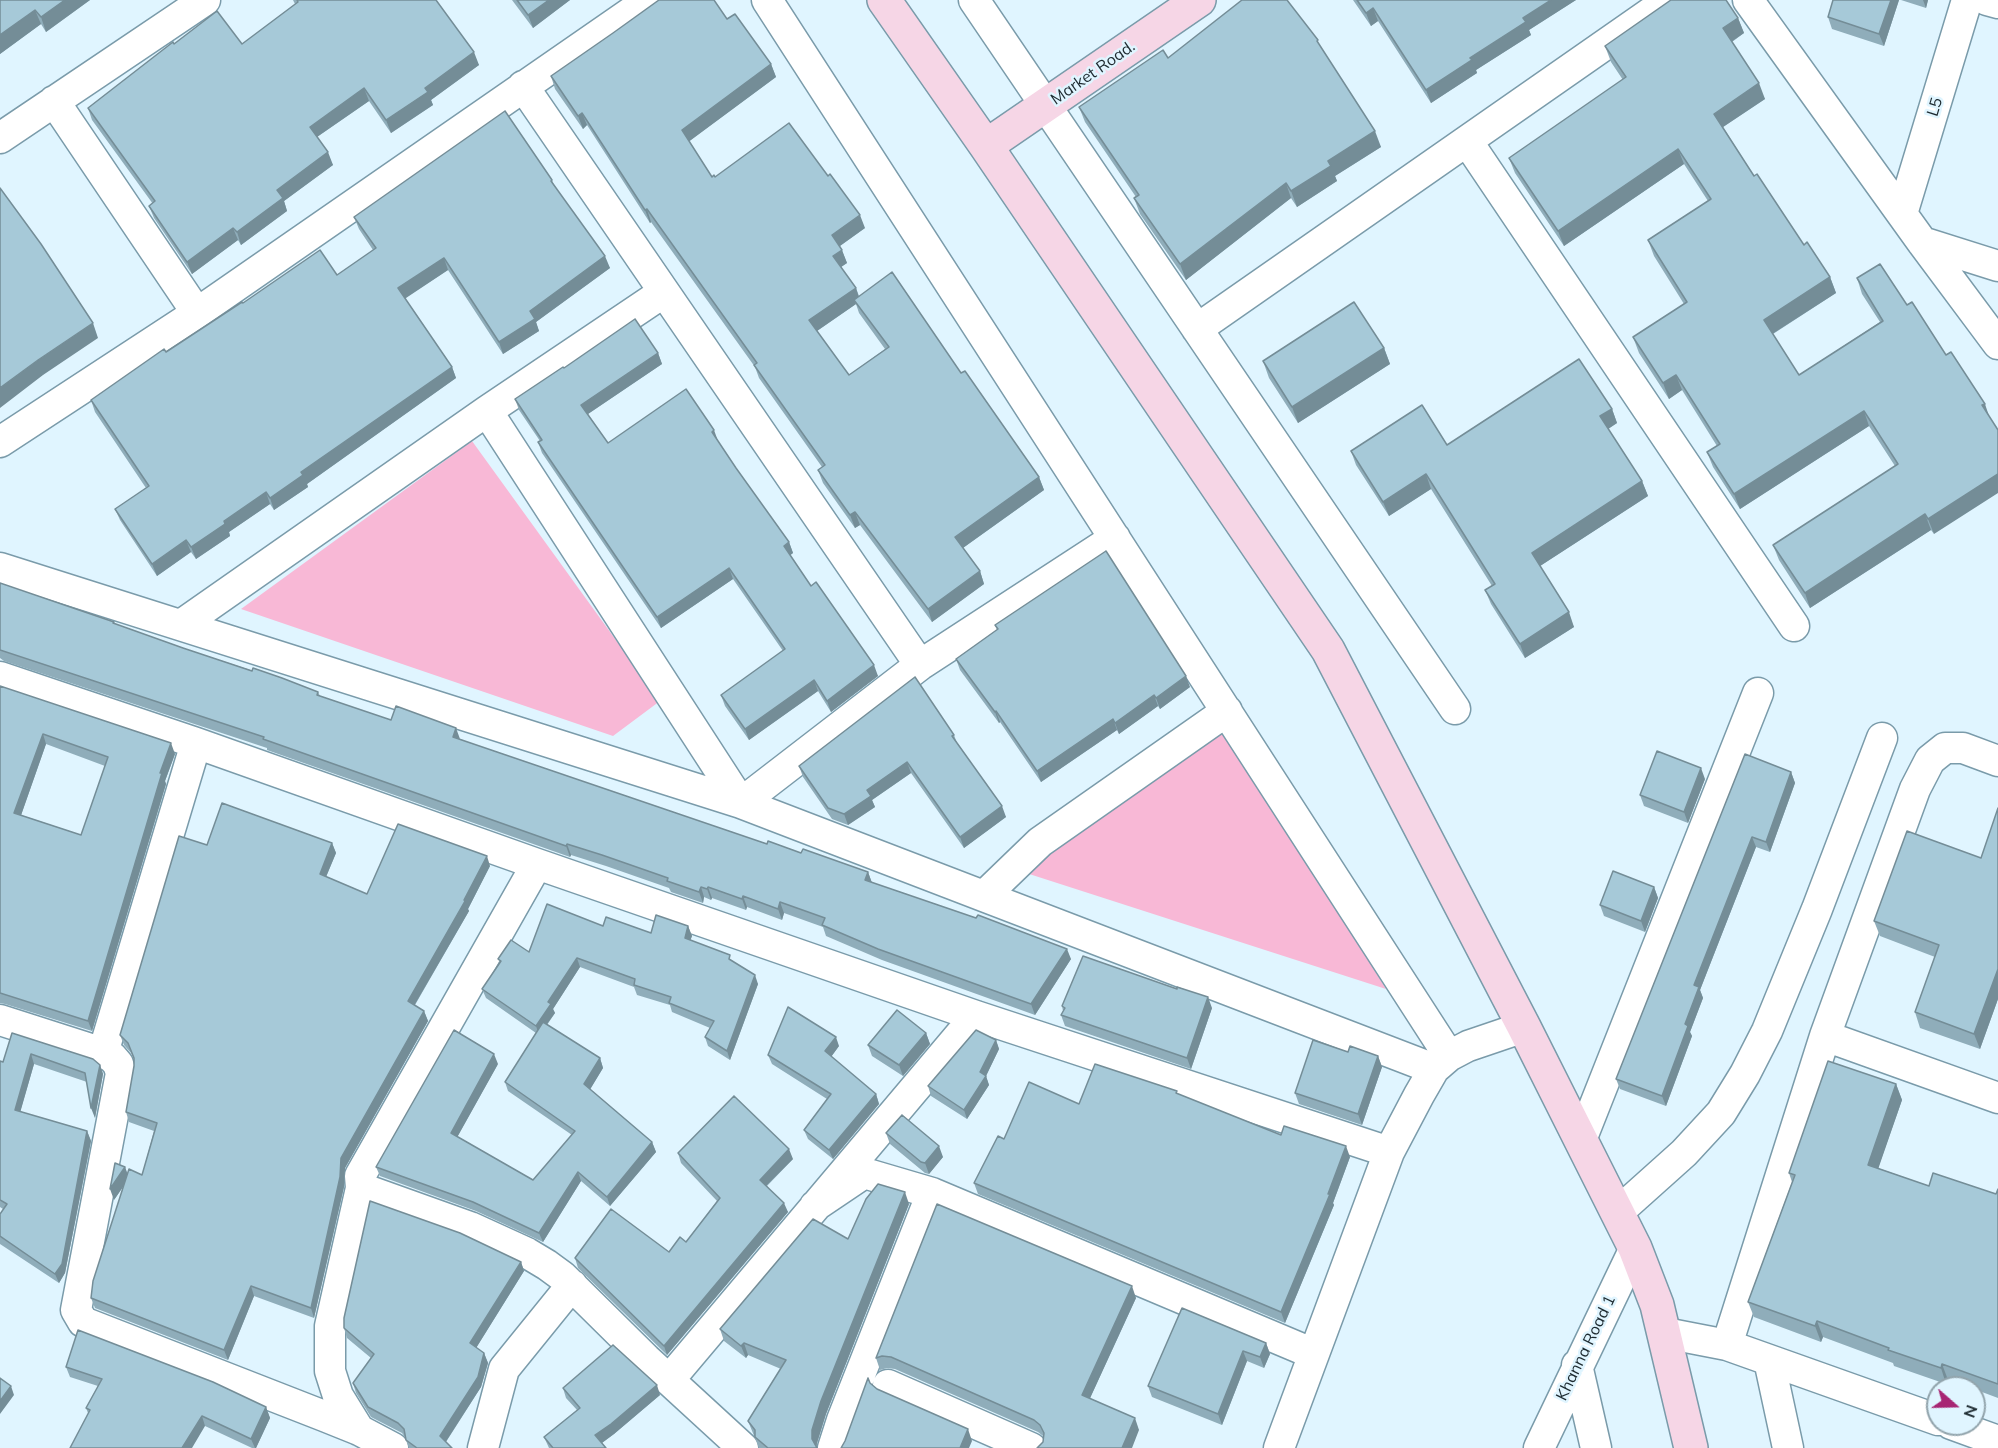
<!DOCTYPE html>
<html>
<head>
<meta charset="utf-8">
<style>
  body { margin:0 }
  #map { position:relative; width:1998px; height:1448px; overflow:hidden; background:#e0f5ff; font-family:Mulish,sans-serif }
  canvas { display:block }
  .north { position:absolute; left:1926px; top:1376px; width:60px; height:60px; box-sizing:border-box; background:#e0f5ff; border:2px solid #92a4ac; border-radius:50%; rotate:110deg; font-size:16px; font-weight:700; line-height:24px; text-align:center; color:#1d2a30 }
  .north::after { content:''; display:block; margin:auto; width:21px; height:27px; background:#a72573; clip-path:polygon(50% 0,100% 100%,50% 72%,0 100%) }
</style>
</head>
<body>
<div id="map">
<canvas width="1998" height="1448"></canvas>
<div class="north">N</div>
</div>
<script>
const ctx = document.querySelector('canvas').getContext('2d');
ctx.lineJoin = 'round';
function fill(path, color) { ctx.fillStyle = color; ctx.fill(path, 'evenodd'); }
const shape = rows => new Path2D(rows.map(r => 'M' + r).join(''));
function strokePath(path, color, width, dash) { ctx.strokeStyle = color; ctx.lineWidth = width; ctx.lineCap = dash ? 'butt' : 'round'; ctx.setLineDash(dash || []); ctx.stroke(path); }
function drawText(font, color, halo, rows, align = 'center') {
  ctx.font = font + ' Mulish,sans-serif'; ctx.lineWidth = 5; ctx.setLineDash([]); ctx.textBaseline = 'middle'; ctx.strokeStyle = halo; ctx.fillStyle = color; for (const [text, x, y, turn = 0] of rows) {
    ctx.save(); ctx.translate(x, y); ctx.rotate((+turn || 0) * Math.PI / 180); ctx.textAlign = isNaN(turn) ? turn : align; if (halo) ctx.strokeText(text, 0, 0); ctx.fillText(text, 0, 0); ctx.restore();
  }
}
fill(shape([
  [472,441,660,701,613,736,241,609],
  [1224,726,1386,989,1023,872]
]), '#f8b8d6');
const street = shape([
  [767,0,1449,1056],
  [974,0,1455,709],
  [1748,0,1922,242,1998,344],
  [1987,0,1998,3],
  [523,86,920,665],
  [54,101,197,313],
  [0,138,205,0],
  [1467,141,1794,626],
  [1902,214,1967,0],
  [1922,242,1998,266],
  [1197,329,1669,0],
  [487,411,741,803,920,665,1115,538],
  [0,442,197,313,649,0],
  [0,568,741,803,1434,1069],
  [181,625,487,411,664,292],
  [0,677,196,743,537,864,976,1016,1389,1152],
  [984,896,1040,842,1227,711],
  [0,1020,103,1053,112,1057,118,1064,121,1073,76,1310,83,1322,324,1416,359,1430,393,1448],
  [1825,1036,1998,1098],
  [103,1053,196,743],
  [1581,1140,1758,693],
  [361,1188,470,1227,527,1253,547,1265,562,1276,646,1359,743,1448],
  [815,1206,864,1173,932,1193,1314,1354],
  [1617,1213,1684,1153,1721,1113,1745,1074,1767,1031,1817,909,1882,738],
  [1665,1333,1727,1345,1938,1420],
  [1727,1345,1825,1036,1915,789,1930,760,1945,748,1963,748,1998,761],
  [1769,1360,1788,1448],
  [1577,1365,1596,1448],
  [669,1380,976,1016],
  [888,1385,1031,1448],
  [1951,1424,1998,1441],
  [359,1430,338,1396,330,1371,330,1326,361,1188,360,1176,537,864],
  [483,1448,504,1369,572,1285],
  [833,1448,842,1420,932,1193],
  [1279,1448,1389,1152,1419,1095,1434,1069,1449,1056,1468,1046,1524,1027],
  [1539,1448,1635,1248]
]);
const secondary = shape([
  [884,0,986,146,1328,650,1524,1027,1635,1248,1657,1305,1691,1448],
  [986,146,1199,0]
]);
strokePath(street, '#7a9baa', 33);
strokePath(secondary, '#7a9baa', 36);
strokePath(street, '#fff', 30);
strokePath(secondary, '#f6d6e6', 33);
fill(shape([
  [0,0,90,0,46,32,41,24,0,54],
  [293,0,436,0,479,65,431,100,433,105,391,133,369,101,317,137,333,165,284,201,287,211,241,245,238,240,192,274,154,218,149,206,153,204,92,120,88,108,174,44,242,44,295,4],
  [512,0,570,0,533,28],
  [1353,0,1576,0,1529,30,1531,35,1476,70,1477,73,1431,103,1378,21,1371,26],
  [1833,0,1899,0,1884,46,1832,29,1828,17],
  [1901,0,1928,0,1926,8],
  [1738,18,1744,33,1732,42,1765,99,1723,127,1754,176,1804,245,1830,277,1836,293,1773,334,1799,375,1880,322,1862,294,1857,278,1880,264,1934,534,1931,530,1810,608,1779,560,1773,545,1895,466,1869,426,1740,509,1713,467,1707,452,1717,446,1682,390,1669,399,1639,353,1633,337,1684,304,1654,256,1648,240,1708,201,1684,164,1564,246,1515,173,1509,158,1623,80,1611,62,1605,46],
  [727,19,771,64,776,77,689,141,712,177,715,177,865,228,840,246,847,263,841,267,856,288,859,296,961,373,1039,477,1044,490,963,548,980,571,984,584,932,622,860,525,855,528,823,483,818,470,822,467,759,378,755,367,651,222,650,223,587,125,583,129,555,89,551,76],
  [856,304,859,313,885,349,849,375,817,331],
  [1320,46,1381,147,1335,176,1337,181,1297,207,1291,198,1186,280,1140,214,1134,198,1136,197,1085,122,1079,107,1168,58],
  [552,180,554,185,610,268,536,322,539,331,503,354,448,270,405,298,452,367,456,378,307,484,308,487,274,510,270,504,229,532,230,536,196,559,191,552,157,576,120,520,115,509,146,488,95,412,91,400,243,303,337,275,373,250,359,229,354,217],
  [1384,348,1390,364,1298,423,1269,378,1263,361],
  [658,353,662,364,588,414,608,443,718,441,736,468,789,542,793,553,790,555,811,586,878,676,831,712,818,691,749,740,725,706,721,695,783,651,733,579,661,628,542,453,538,442,540,441,519,410,515,399,564,368],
  [1612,409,1617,423,1608,429,1642,481,1648,496,1540,566,1574,627,1525,658,1491,604,1485,590,1492,586,1431,489,1389,516,1356,465,1351,451,1447,445],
  [0,583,183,648,318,692,320,696,391,720,460,740,767,844,868,872,872,883,1071,959,1035,1015,882,960,826,936,823,927,784,913,782,920,747,907,746,910,712,898,711,900,704,897,703,903,671,892,669,888,606,866,571,855,570,857,267,750,267,748,4,661,0,658],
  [995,625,1190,687,1160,709,1158,706,1119,734,1117,730,1041,782,1000,722,999,723,960,670,956,659,997,630],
  [0,686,175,754,165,781,166,784,92,1031,5,1004,0,1003],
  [46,744,105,766,81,835,21,815],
  [954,735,957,743,1006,817,964,848,911,773,872,800,875,807,848,825,832,819,803,777,799,766],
  [1745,754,1791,772,1795,783,1770,852,1756,847,1700,990,1703,998,1690,1032,1692,1036,1666,1106,1620,1089,1616,1079],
  [1705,779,1688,823,1644,806,1640,795],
  [1998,808,1998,999,1980,1049,1920,1028,1915,1012,1935,957,1880,936,1874,921,1981,858],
  [332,843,336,853,326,877,367,894,490,866,468,909,469,911,415,1005,424,1011,428,1021,345,1168,344,1187,314,1318,254,1296,228,1360,95,1308,91,1298,123,1187,114,1200,125,1167,127,1173,142,1175,154,1131,129,1122,126,1112,134,1066,134,1059,131,1053,124,1045,120,1035,207,845],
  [1654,887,1658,898,1645,932,1604,916,1600,905],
  [603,926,651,933,688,926,692,936,690,940,733,962,758,984,730,1060,708,1046,705,1037,710,1028,672,1012,670,1005,637,995,634,987,580,967,553,1009,555,1013,547,1025,600,1058,603,1068,590,1089,652,1142,656,1152,610,1206,581,1181,543,1242,476,1211,380,1176,376,1167,498,1064,457,1137,533,1180,572,1135,508,1091,505,1082,536,1033,486,998,482,989,500,963,498,959,529,952],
  [1062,1006,1212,1008,1191,1069,1065,1026,1061,1015,1063,1011],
  [12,1033,100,1065,103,1074,95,1118,87,1082,34,1064,20,1112,87,1131,91,1141,65,1273,59,1283,0,1244,0,1214,3,1209,0,1207,0,1061,3,1062],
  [926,1033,930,1044,903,1076,872,1056,868,1045],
  [996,1040,999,1049,986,1076,989,1085,967,1119,931,1096,928,1086],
  [839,1046,831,1057,876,1094,879,1104,833,1159,808,1139,804,1130,827,1099,772,1064,768,1055],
  [1348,1052,1378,1056,1382,1067,1362,1125,1299,1104,1295,1093],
  [1896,1084,1902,1100,1878,1168,1929,1186,1996,1194,1998,1189,1998,1398,1974,1389,1974,1388,1970,1388,1948,1380,1946,1384,1894,1366,1893,1363,1823,1337,1821,1342,1754,1317,1748,1302,1792,1182,1789,1173],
  [1178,1094,1281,1135,1350,1157,1333,1203,1334,1205,1285,1323,978,1194,974,1183,1004,1139,1079,1104],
  [886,1133,943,1157,929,1174,925,1173,890,1144],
  [678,1153,793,1159,767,1186,788,1212,667,1355,578,1268,575,1258,669,1252,686,1242,717,1201,681,1163],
  [909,1204,826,1414,817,1443,817,1448,759,1448,748,1421,781,1369,748,1355,746,1358,724,1341,720,1329,848,1239],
  [937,1204,1136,1298,1090,1398,1139,1430,1043,1436,1038,1432,895,1369,887,1368,880,1370,876,1358],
  [521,1262,524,1271,476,1348,484,1353,488,1363,481,1387,446,1442,452,1448,409,1448,405,1437,402,1433,371,1417,356,1393,353,1383,371,1358,347,1338,344,1328],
  [1182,1308,1266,1343,1270,1354,1264,1368,1247,1361,1222,1425,1152,1397,1148,1386],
  [66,1367,266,1407,270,1418,256,1448,252,1448,205,1426,88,1413,86,1408,98,1386,70,1377],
  [563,1388,660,1395,614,1434,602,1443,606,1448,549,1448,544,1437,577,1410,566,1398]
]), '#8fadba');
fill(shape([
  [65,0,90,0,46,32,41,17],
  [549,0,570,0,533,28,528,15],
  [1551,0,1576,0,1529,30,1531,35,1476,70,1477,73,1431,103,1426,90,1523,18],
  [1891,0,1899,0,1884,46,1879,34],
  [1923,0,1928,0,1926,8],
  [1373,8,1378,21,1371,26,1366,13],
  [35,10,41,24,0,54,0,35],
  [1738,18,1744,33,1728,44,1723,28],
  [474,52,479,65,431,100,433,105,391,133,386,120,425,88],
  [771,64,776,77,687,143,682,130],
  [1759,83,1765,99,1720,129,1714,114],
  [364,88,369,101,314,139,310,127],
  [582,113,587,125,583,129,578,116],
  [1375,131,1381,147,1335,176,1337,181,1297,207,1291,191,1328,161],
  [1678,149,1684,164,1564,246,1558,231],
  [328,152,333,165,284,201,287,211,241,245,237,232,277,190],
  [1286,183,1291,198,1186,280,1180,264],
  [647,209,651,222,650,223,645,210],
  [860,215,865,228,837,248,832,235],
  [233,228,238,240,192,274,187,262],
  [842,250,847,263,838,269,833,256],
  [605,256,610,268,536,322,539,331,503,354,499,342,530,311],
  [444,258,448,270,403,300,398,288],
  [1830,277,1836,293,1769,336,1764,320],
  [856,288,860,301,854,300,856,304,814,333,809,320],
  [93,323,98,338,43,375,0,408,0,388,38,360],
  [1384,348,1390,364,1298,423,1292,407],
  [658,353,662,364,585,416,581,405],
  [452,367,456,378,307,484,308,487,274,510,270,498,301,472],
  [1676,375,1682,390,1669,399,1663,383],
  [1985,404,1990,419,1982,405],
  [1612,409,1617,423,1605,431,1600,416],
  [1864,411,1869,426,1740,509,1734,494],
  [714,430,718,441,712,432],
  [1426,474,1431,489,1389,516,1383,502],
  [1998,474,1998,493,1934,534,1928,519],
  [1039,477,1044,490,960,550,955,537],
  [1642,481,1648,496,1537,568,1532,553],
  [266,492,270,504,229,532,230,536,196,559,191,547,224,521],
  [855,512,860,525,855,528,850,515],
  [1925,514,1931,530,1810,608,1805,593],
  [186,540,191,552,157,576,152,564],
  [789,542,793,553,788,557,784,546],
  [729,568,733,579,661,628,657,617],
  [980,571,984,584,932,622,928,609],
  [1569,612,1574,627,1525,658,1520,644],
  [874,665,878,676,831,712,827,701],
  [1186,676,1190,687,1160,709,1156,698],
  [814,680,818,691,749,740,745,729],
  [1154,695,1158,706,1119,734,1115,723],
  [996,711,1000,722,999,723,995,712],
  [1113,719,1117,730,1041,782,1037,771],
  [456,728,460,739,453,737],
  [43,734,46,744,18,824,14,813],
  [171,743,175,754,165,781,166,784,92,1031,88,1021,160,773],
  [907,762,911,773,872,800,875,807,848,825,844,814,867,790],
  [1701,768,1705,779,1688,823,1684,812],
  [1791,772,1795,783,1770,852,1766,842],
  [1002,806,1006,817,964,848,960,837],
  [1752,837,1756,847,1700,990,1703,998,1690,1032,1692,1036,1666,1106,1662,1096,1685,1024,1694,985],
  [332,843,336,853,323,884,320,874],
  [567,844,571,855,570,857,566,846],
  [487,856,490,866,468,909,469,911,411,1011,408,1001,464,900],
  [868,872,872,883,865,880],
  [701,887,704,897,703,903,699,892],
  [708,887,712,898,711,900,707,889],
  [1654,887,1658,898,1645,932,1641,921],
  [743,896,747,907,746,910,742,899],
  [780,902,784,913,782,920,778,909],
  [688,926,692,936,688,947,685,938],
  [1067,949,1071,959,1035,1015,1031,1004],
  [577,958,580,967,553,1009,555,1013,539,1035,536,1026,548,1002],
  [1998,969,1998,999,1980,1049,1974,1034],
  [755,975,758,984,730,1060,727,1051],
  [1208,997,1212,1008,1191,1069,1187,1058],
  [424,1011,428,1021,345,1168,344,1187,314,1318,311,1308,341,1158],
  [926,1033,930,1044,903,1076,899,1065],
  [836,1037,839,1046,828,1061,825,1051],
  [996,1040,999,1049,986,1076,989,1085,967,1119,964,1110,980,1072],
  [31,1054,34,1064,18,1120,15,1110],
  [494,1054,498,1064,454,1143,451,1133],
  [1378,1056,1382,1067,1362,1125,1358,1114],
  [600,1058,603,1068,588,1093,584,1084],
  [100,1065,103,1074,95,1118,91,1108],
  [1896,1084,1902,1100,1874,1181,1868,1165],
  [876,1094,879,1104,833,1159,829,1150],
  [87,1131,91,1141,65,1273,59,1283,55,1274],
  [652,1142,656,1152,610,1206,607,1197],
  [939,1146,943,1157,929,1174,925,1163],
  [1346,1146,1350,1157,1333,1203,1334,1205,1285,1323,1281,1312],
  [789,1149,793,1159,763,1189,760,1180],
  [125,1167,129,1178,114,1200,110,1189],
  [578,1172,581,1181,543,1242,539,1233],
  [905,1192,909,1204,826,1414,817,1443,816,1448,812,1439,812,1430,821,1401],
  [784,1203,788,1212,667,1355,664,1346],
  [521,1262,524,1271,473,1353,470,1343],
  [251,1286,254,1296,228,1360,224,1350],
  [1132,1286,1136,1298,1086,1407,1082,1395],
  [1817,1321,1823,1337,1821,1342,1815,1326],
  [744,1343,748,1355,746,1358,741,1346],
  [1266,1343,1270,1354,1264,1368,1260,1357],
  [1243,1351,1247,1361,1222,1425,1218,1414],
  [484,1353,488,1363,481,1387,443,1446,440,1436],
  [1942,1364,1948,1380,1946,1384,1941,1368],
  [657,1385,660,1395,614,1434,599,1445,595,1435],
  [11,1386,14,1395,0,1414,0,1401],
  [266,1407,270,1418,256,1448,255,1448,251,1439],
  [202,1416,205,1426,192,1448,182,1448],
  [1135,1418,1139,1430,1132,1448,1122,1448],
  [968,1429,972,1441,969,1448,960,1448]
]), '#748d97');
const building = shape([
  [0,0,65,0,41,17,35,10,0,35,0,0],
  [297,0,436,0,474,52,425,88,428,92,386,120,364,88,310,127,328,152,277,190,283,198,237,232,233,228,187,262,149,206,155,201,88,108,173,42,174,44,217,11,242,44,298,2,297,0],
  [517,0,549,0,528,15,517,0],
  [659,0,714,0,727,19,735,14,771,64,682,130,712,177,714,175,715,177,789,123,828,176,830,174,860,215,832,235,842,250,833,256,856,288,809,320,849,375,889,347,854,300,892,272,961,373,965,371,1039,477,955,537,980,571,928,609,855,512,850,515,818,470,825,465,754,365,757,363,647,209,645,210,582,113,578,116,551,76,613,33,659,0],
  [1242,0,1287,0,1318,40,1317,41,1375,131,1328,161,1331,166,1291,191,1286,183,1180,264,1134,198,1139,195,1079,107,1163,50,1168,58,1242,0],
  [1357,0,1551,0,1523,18,1526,22,1470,58,1472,60,1426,90,1373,8,1366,13,1357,0],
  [1671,0,1726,0,1738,18,1723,28,1759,83,1714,114,1754,176,1757,174,1804,245,1807,242,1830,277,1764,320,1799,375,1883,321,1857,278,1880,264,1907,305,1912,302,1946,355,1951,352,1985,404,1982,405,1998,430,1998,474,1928,519,1925,514,1805,593,1773,545,1898,464,1864,411,1734,494,1707,452,1720,444,1676,375,1663,383,1633,337,1687,302,1648,240,1711,199,1678,149,1558,231,1509,158,1626,77,1605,46,1671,0],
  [1833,0,1891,0,1879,34,1828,17,1833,0],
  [505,111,552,180,551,181,605,256,530,311,535,319,499,342,444,258,398,288,452,367,301,472,303,475,270,498,266,492,224,521,225,524,191,547,186,540,152,564,115,509,149,486,91,400,164,349,166,352,242,302,243,303,320,250,337,275,376,248,354,217,505,111],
  [0,188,41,244,93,323,38,360,0,388,0,188],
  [1354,302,1384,348,1292,407,1263,361,1354,302],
  [635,319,658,353,581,405,608,443,686,389,714,430,712,432,736,468,789,542,784,546,811,586,816,582,874,665,827,701,814,680,745,729,721,695,785,649,729,568,657,617,538,442,542,440,515,399,563,367,564,368,635,319],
  [1579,359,1612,409,1600,416,1642,481,1532,553,1569,612,1520,644,1485,590,1495,584,1426,474,1383,502,1351,451,1422,405,1447,445,1579,359],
  [1106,551,1186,676,1156,698,1154,695,1115,723,1113,719,1037,771,996,711,995,712,956,659,998,629,995,625,1106,551],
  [0,583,114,622,113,623,183,648,252,671,253,668,282,678,318,692,317,695,391,720,396,706,456,728,453,737,767,844,768,841,801,853,803,849,868,872,865,880,976,918,978,915,1067,949,1031,1004,878,949,822,925,825,918,780,902,778,909,743,896,742,899,708,887,707,889,701,887,699,892,667,881,668,878,602,855,567,844,566,846,263,739,264,737,0,650,0,583],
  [915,677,954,735,952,736,1002,806,960,837,907,762,867,790,871,796,844,814,828,808,799,766,915,677],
  [0,686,171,743,160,773,162,773,88,1021,0,993,0,686],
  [43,734,108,757,81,835,14,813,43,734],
  [1657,751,1701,768,1684,812,1640,795,1657,751],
  [1745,754,1791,772,1766,842,1752,837,1694,985,1699,987,1685,1024,1688,1026,1662,1096,1616,1079,1745,754],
  [222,803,332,843,320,874,367,894,398,824,487,856,464,900,465,901,408,1001,424,1011,341,1158,340,1177,311,1308,251,1286,224,1350,91,1298,93,1281,129,1169,142,1175,157,1123,126,1112,134,1066,134,1058,128,1043,120,1035,179,836,207,845,222,803],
  [1998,808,1998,969,1974,1034,1915,1012,1939,945,1874,921,1907,831,1981,858,1998,808],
  [1613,871,1654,887,1641,921,1600,905,1613,871],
  [547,904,603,926,606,917,651,933,656,915,688,926,685,938,730,955,729,959,755,975,727,1051,705,1037,714,1021,669,1003,671,997,634,985,635,979,577,958,548,1002,551,1004,536,1026,482,989,501,961,498,959,511,940,529,952,547,904],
  [1083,956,1177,989,1177,987,1208,997,1187,1058,1061,1015,1065,1008,1062,1006,1083,956],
  [788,1007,836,1037,825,1051,876,1094,829,1150,804,1130,831,1094,768,1055,788,1007],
  [897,1010,926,1033,899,1065,868,1045,897,1010],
  [543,1022,600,1058,584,1084,652,1142,607,1197,578,1172,539,1233,473,1202,376,1167,454,1030,494,1054,451,1133,533,1180,575,1131,505,1082,543,1022],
  [976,1030,996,1040,980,1072,986,1076,964,1110,928,1086,976,1030],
  [12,1033,93,1059,100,1065,91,1108,85,1073,31,1054,15,1110,87,1131,62,1264,55,1274,0,1236,0,1214,7,1204,0,1200,0,1061,3,1062,12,1033],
  [1313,1040,1348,1052,1350,1046,1378,1056,1358,1114,1295,1093,1313,1040],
  [1828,1061,1896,1084,1868,1165,1929,1186,1933,1173,1996,1194,1998,1189,1998,1384,1942,1364,1941,1368,1888,1350,1889,1348,1817,1321,1815,1326,1748,1302,1795,1175,1789,1173,1828,1061],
  [1095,1064,1177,1091,1176,1093,1281,1135,1284,1126,1346,1146,1328,1194,1330,1194,1281,1312,974,1183,998,1136,1004,1139,1029,1082,1079,1104,1095,1064],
  [734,1096,789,1149,760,1180,784,1203,664,1346,575,1258,611,1209,669,1252,680,1237,686,1242,720,1198,678,1153,734,1096],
  [902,1115,939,1146,925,1163,921,1162,886,1133,902,1115],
  [115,1163,125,1167,110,1189,115,1163],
  [878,1184,905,1192,821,1401,812,1430,812,1439,817,1448,768,1448,755,1437,755,1430,748,1421,786,1360,744,1343,741,1346,720,1329,813,1219,848,1239,866,1199,878,1184],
  [370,1201,460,1233,521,1262,470,1343,484,1353,478,1377,440,1436,452,1448,417,1448,406,1440,404,1429,398,1423,368,1407,353,1383,374,1354,344,1328,344,1318,370,1201],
  [937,1204,1132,1286,1082,1395,1135,1418,1122,1448,1037,1448,1043,1442,1044,1433,1040,1425,1034,1420,891,1357,882,1356,876,1358,937,1204],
  [1182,1308,1266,1343,1260,1357,1243,1351,1218,1414,1148,1386,1182,1308],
  [78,1330,213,1382,266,1407,251,1439,202,1416,182,1448,70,1448,90,1410,86,1408,102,1379,66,1367,78,1330],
  [613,1345,657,1385,611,1424,595,1435,606,1448,553,1448,544,1437,580,1408,563,1388,613,1345],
  [0,1378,11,1386,0,1401,0,1378],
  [868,1378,870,1383,877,1389,968,1429,960,1448,841,1448,845,1441,868,1378]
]);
fill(building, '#a6c9d8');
strokePath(building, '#748d97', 1.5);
drawText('16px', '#1d2a30', '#e0f5ff', [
  ["Market Road.",1093,73,-35],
  ["L5",1935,107,-73],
  ["Khanna Road 1",1586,1348,-64]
]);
</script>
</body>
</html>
